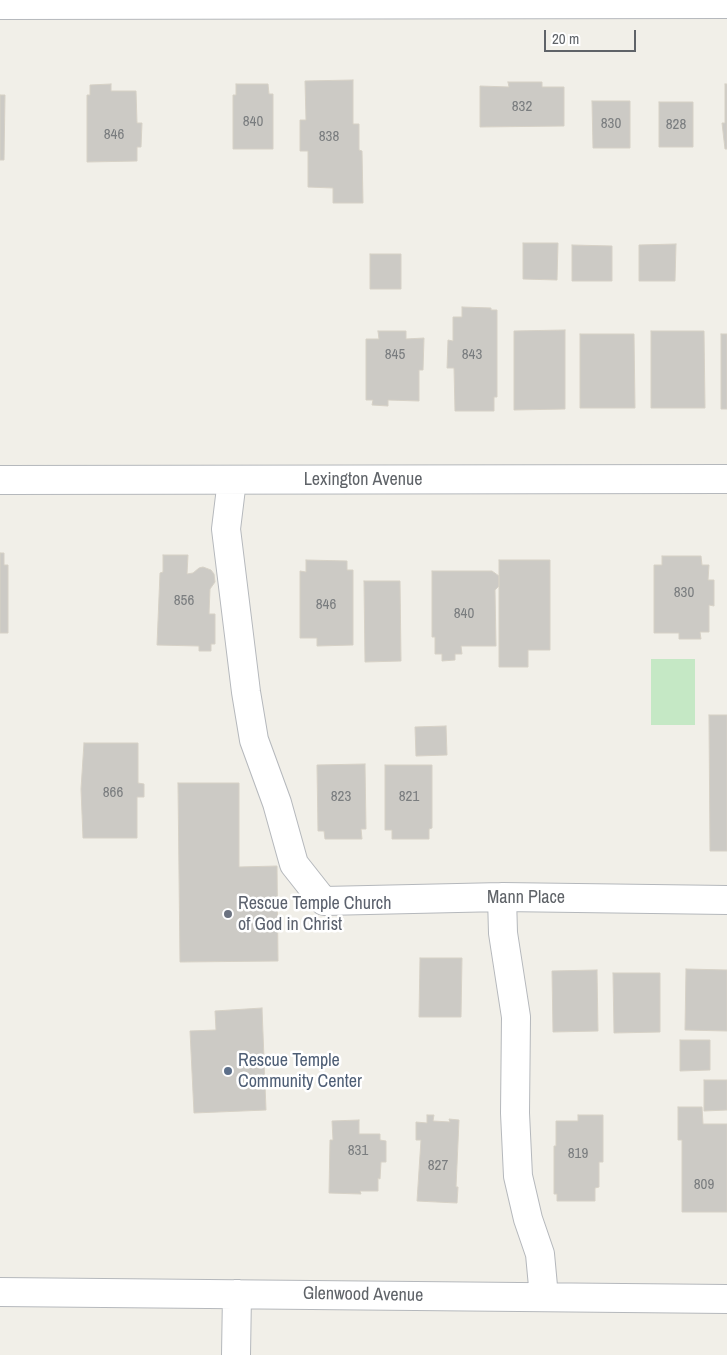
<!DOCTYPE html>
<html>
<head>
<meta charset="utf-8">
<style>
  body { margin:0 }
  #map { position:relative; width:727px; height:1355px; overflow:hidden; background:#f1efe8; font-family:"Archivo Narrow",sans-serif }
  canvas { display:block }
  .scale { position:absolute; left:544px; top:30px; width:92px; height:22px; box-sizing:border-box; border:2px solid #5f6368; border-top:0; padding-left:6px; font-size:15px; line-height:18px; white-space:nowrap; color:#5f6368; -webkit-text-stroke:4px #fff; paint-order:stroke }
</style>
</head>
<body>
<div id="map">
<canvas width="727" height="1355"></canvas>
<div class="scale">20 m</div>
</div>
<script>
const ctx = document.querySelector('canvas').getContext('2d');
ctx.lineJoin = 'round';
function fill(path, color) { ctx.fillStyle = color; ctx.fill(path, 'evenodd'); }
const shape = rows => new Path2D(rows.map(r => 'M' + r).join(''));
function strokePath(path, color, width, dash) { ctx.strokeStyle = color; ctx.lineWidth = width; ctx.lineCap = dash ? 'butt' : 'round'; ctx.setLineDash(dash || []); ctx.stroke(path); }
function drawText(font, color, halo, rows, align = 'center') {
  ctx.font = font + ' "Archivo Narrow",sans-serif'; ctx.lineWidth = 5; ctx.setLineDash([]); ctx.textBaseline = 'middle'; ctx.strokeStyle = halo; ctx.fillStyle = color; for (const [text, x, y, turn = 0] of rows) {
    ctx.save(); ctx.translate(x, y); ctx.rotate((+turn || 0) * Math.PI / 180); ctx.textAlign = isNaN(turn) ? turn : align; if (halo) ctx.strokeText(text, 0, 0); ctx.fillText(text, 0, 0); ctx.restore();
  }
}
fill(shape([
  [651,659,695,659,695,725,651,725]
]), '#c5e8c5');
const building = shape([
  [353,80,353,124,359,124,359,150,362,151,363,203,333,203,333,188,308,187,308,151,300,151,300,120,306,120,305,81,353,80],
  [508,82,542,82,542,87,564,87,564,126,480,127,480,86,509,87,508,82],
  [111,84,111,91,136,91,137,123,142,123,141,147,137,147,137,161,87,162,87,95,90,95,90,85,111,84],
  [236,84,268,84,269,94,273,94,273,149,233,149,233,95,236,95,236,84],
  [725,84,727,84,727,149,725,149,722,123,725,123,725,84],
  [0,95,5,95,4,160,0,160,0,95],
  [592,101,630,101,630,148,593,148,592,101],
  [659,102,693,102,693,147,659,147,659,102],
  [523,243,558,243,557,280,523,279,523,243],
  [676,244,675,281,639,281,639,245,676,244],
  [572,245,612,246,612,281,572,281,572,245],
  [370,254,401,254,401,289,370,289,370,254],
  [462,307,491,308,491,310,497,310,497,397,494,397,494,411,455,411,454,368,447,368,448,340,453,341,453,317,462,317,462,307],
  [565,330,565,409,514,410,514,331,565,330],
  [378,331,406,331,406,339,424,338,423,370,419,370,419,401,388,400,388,406,372,405,373,400,366,400,366,339,379,339,378,331],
  [651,331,704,331,705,408,651,408,651,331],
  [580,334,634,334,635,408,580,408,580,334],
  [721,334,727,334,727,409,721,409,721,334],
  [0,553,4,553,4,565,8,565,8,633,0,633,0,553],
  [163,555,188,555,187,574,193,573,199,568,203,567,211,570,214,574,215,582,210,589,209,614,215,614,215,644,211,644,211,651,199,651,199,646,157,645,160,573,163,572,163,555],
  [662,556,701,556,702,565,709,565,708,580,714,580,714,606,709,605,709,632,700,632,701,639,679,639,679,633,654,633,654,565,662,565,662,556],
  [306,560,347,561,347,570,353,570,353,645,317,646,317,638,300,638,300,571,306,572,306,560],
  [499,560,550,560,550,650,528,650,528,667,499,667,499,560],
  [432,571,492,571,499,576,499,586,495,590,496,646,461,646,462,654,455,654,455,660,442,661,442,654,435,654,435,637,432,637,432,571],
  [364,581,400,581,401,661,365,662,364,581],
  [709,715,727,715,727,851,710,851,709,715],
  [446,726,447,755,416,756,415,727,446,726],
  [84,743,138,743,138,783,144,784,144,797,137,797,137,838,83,838,81,789,84,743],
  [365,764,366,829,361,829,362,839,325,839,324,831,318,831,317,765,365,764],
  [385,765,432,765,432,828,429,829,429,839,392,839,392,830,385,830,385,765],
  [178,783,239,783,239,867,277,866,278,961,180,962,178,783],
  [420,958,462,958,461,1017,419,1017,420,958],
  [686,969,727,970,727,1031,685,1030,686,969],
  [597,970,598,1031,553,1032,552,971,597,970],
  [613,973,660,973,660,1032,614,1033,613,973],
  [262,1008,266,1110,194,1113,190,1031,216,1030,215,1011,262,1008],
  [680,1040,710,1040,710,1070,680,1071,680,1040],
  [704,1080,727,1080,727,1110,704,1111,704,1080],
  [678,1107,702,1107,703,1124,727,1124,727,1212,682,1212,682,1140,678,1140,678,1107],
  [427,1115,434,1115,433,1121,450,1122,449,1119,459,1120,456,1187,458,1187,457,1203,417,1201,421,1140,416,1140,416,1122,427,1123,427,1115],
  [578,1115,603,1115,603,1162,599,1162,599,1187,595,1188,595,1201,557,1201,557,1194,554,1194,554,1146,556,1146,556,1121,578,1121,578,1115],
  [359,1120,359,1134,380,1134,380,1140,386,1141,386,1162,381,1162,380,1179,378,1178,378,1191,360,1191,361,1194,329,1193,330,1140,333,1140,332,1121,359,1120]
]);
fill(building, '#cccac5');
strokePath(building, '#d6d1c6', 1);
const minor = shape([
  [0,5,727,4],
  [0,480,727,479],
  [232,480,226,529,246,692,254,740,277,803,294,864,320,897,324,901,502,897,727,900],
  [502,897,503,933,516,1017,515,1113,518,1176,528,1219,540,1254,544,1297],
  [0,1292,727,1299],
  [236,1355,237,1294]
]);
strokePath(minor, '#b5b8bc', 30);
strokePath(minor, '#fff', 28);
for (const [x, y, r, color] of [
  [228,914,5,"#6b7280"],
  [228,1071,5,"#5c6f8a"]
]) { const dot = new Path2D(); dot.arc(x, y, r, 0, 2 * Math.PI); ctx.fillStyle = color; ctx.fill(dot); strokePath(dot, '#fff', 2); }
drawText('15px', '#7a7d7f', null, [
  ["832",522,107],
  ["840",253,122],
  ["830",611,124],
  ["828",676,125],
  ["846",114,135],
  ["838",329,137],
  ["845",395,355],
  ["843",472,355],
  ["830",684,593],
  ["856",184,601],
  ["846",326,605],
  ["840",464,614],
  ["866",113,793],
  ["823",341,797],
  ["821",409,797],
  ["831",358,1151],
  ["819",578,1154],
  ["827",438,1166],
  ["809",704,1185]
]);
drawText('18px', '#5f6368', '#fff', [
  ["Lexington Avenue",363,480],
  ["Mann Place",526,898],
  ["Glenwood Avenue",363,1295,1]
]);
drawText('18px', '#5b616d', '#fff', [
  ["Rescue Temple Church",238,904],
  ["of God in Christ",238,925]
], 'left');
drawText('18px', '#4e5e75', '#fff', [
  ["Rescue Temple",238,1061],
  ["Community Center",238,1082]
], 'left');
</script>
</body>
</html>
